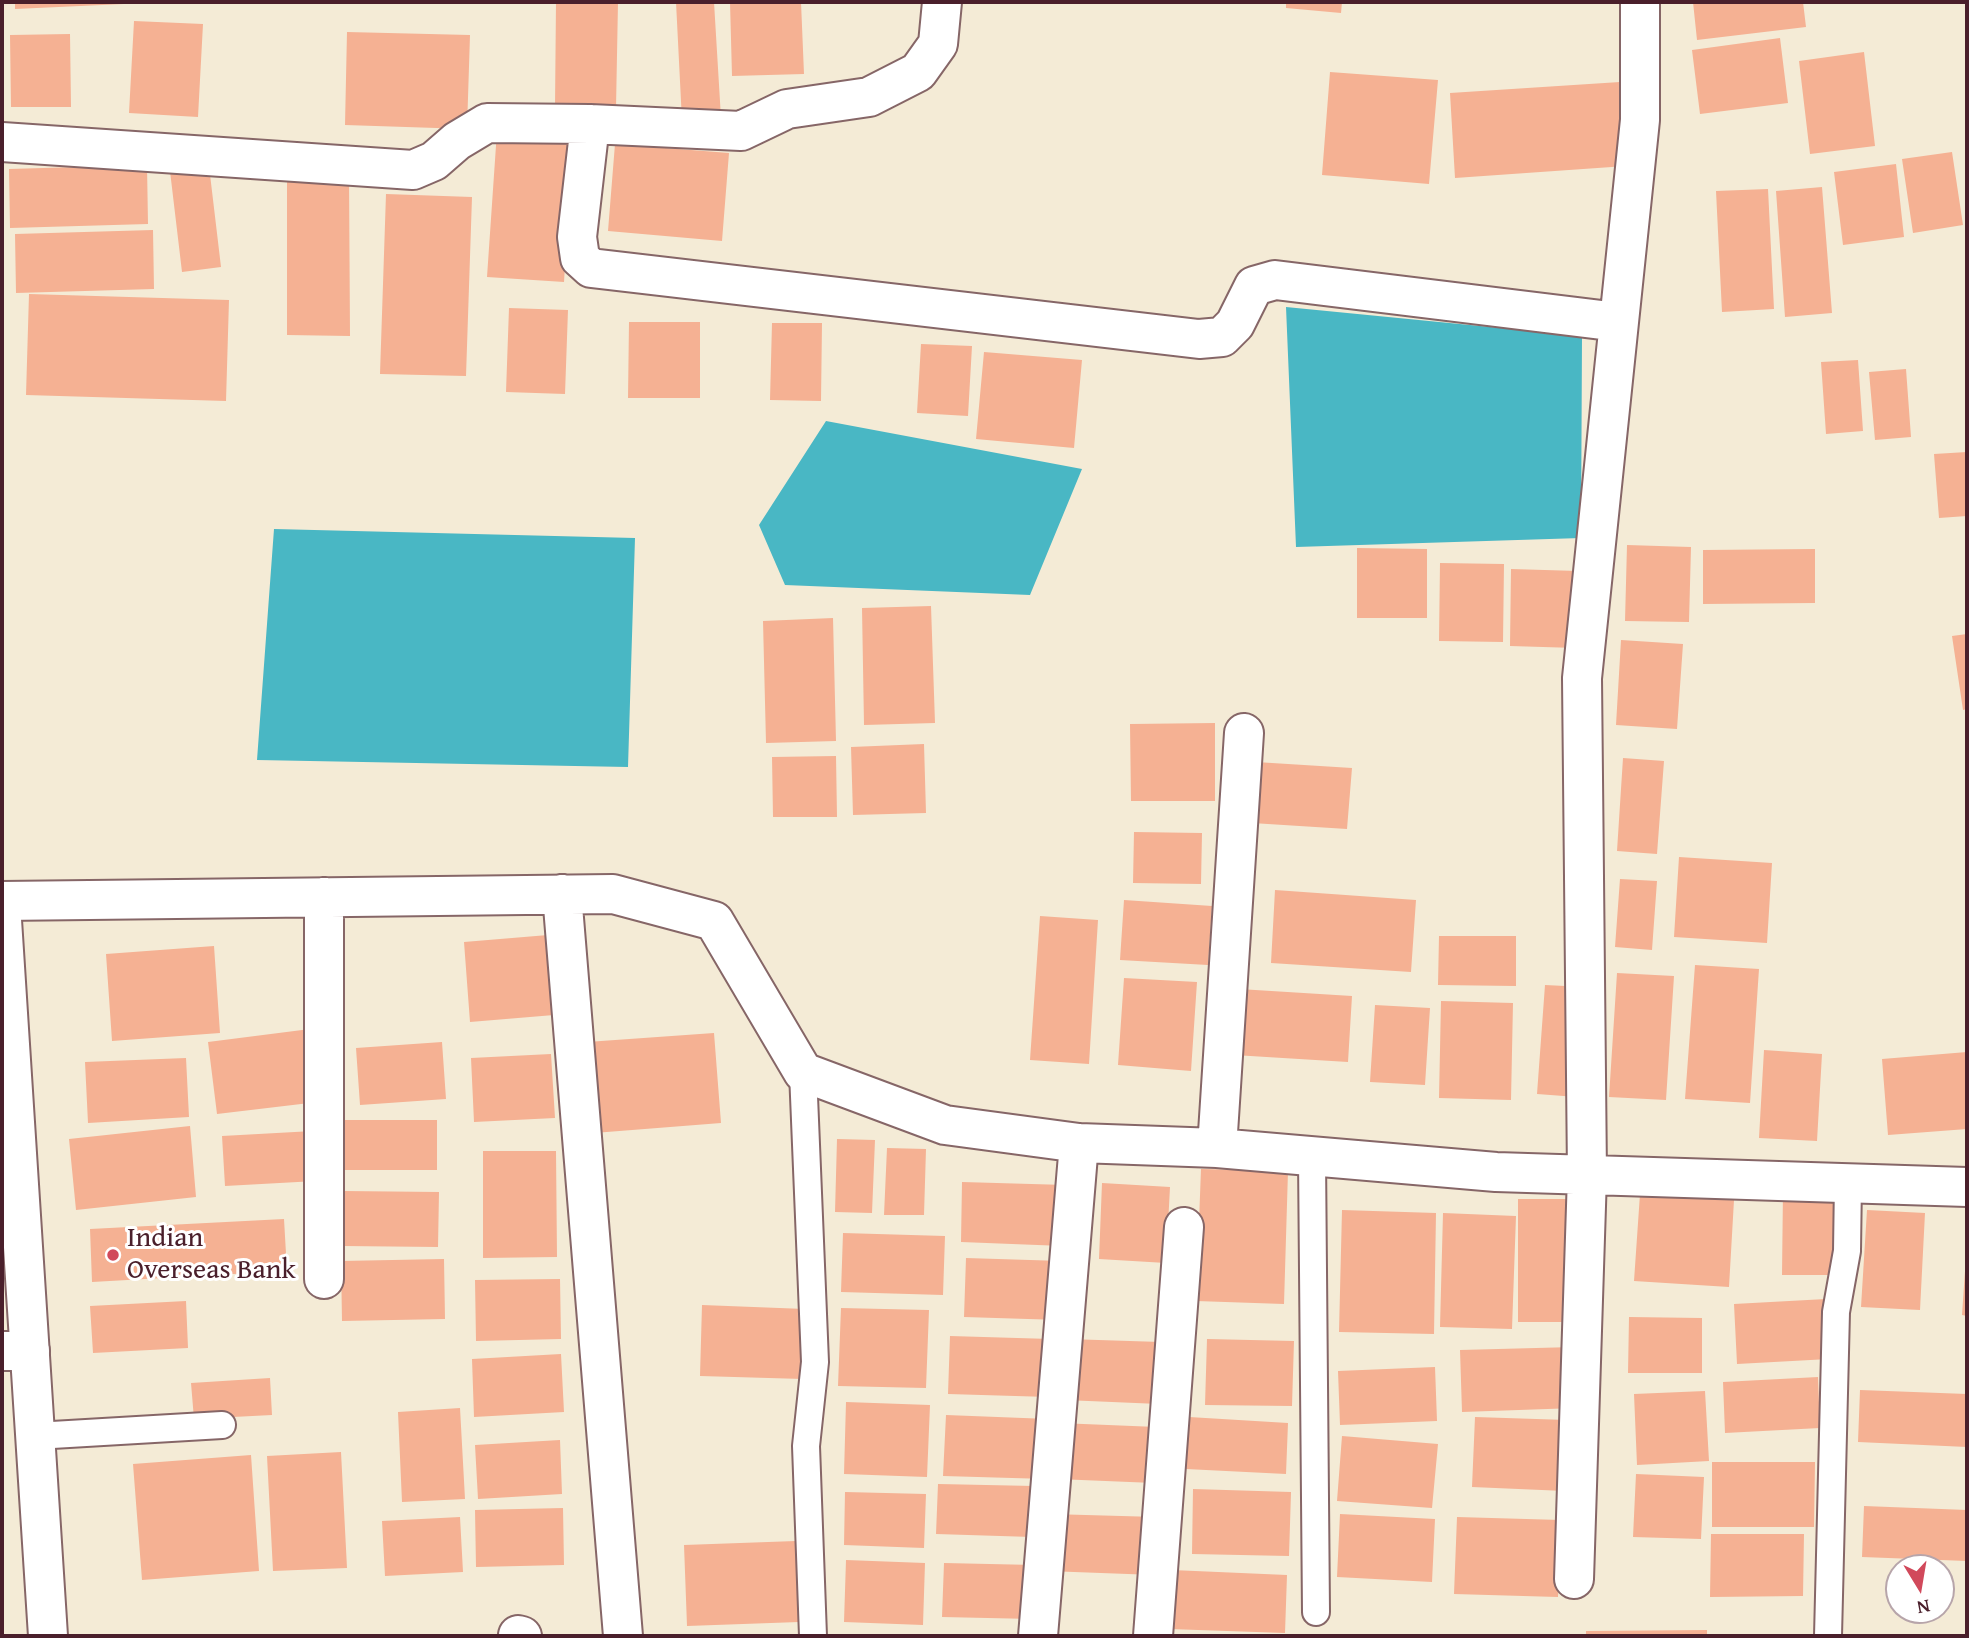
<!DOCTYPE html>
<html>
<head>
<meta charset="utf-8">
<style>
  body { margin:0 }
  #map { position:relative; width:1969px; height:1638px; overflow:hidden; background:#f4ebd6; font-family:"Gentium Book Plus",serif }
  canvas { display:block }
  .frame { position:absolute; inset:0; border:4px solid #4a1f2b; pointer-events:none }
  .north { position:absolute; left:1885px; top:1554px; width:70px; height:70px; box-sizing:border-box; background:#fff; border:2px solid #b7a5aa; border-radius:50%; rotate:169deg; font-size:19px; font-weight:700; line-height:28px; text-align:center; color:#4a1f2b }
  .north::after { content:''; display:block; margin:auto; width:24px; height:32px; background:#d1495b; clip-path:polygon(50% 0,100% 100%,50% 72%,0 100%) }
</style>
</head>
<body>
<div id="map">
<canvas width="1969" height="1638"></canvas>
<div class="frame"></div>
<div class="north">N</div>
</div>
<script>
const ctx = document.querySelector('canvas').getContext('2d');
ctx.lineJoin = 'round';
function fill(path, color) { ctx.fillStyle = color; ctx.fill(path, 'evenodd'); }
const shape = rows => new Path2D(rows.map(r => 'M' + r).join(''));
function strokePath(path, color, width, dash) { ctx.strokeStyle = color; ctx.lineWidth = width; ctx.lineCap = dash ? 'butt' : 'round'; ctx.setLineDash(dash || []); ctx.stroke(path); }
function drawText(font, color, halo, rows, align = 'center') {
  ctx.font = font + ' "Gentium Book Plus",serif'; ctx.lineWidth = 6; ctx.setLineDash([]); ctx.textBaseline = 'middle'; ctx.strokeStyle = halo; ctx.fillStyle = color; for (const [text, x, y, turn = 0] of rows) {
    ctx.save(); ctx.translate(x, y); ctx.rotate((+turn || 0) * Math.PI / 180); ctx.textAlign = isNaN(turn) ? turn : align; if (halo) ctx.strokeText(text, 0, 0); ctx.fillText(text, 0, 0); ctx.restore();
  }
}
fill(shape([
  [1286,307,1582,336,1581,538,1296,547],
  [826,421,1082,469,1030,595,785,585,759,525],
  [274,529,635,538,628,767,257,760]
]), '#49b7c4');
fill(shape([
  [15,2,124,2,124,4,15,9],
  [556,2,618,2,616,108,555,107],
  [676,2,714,2,721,118,682,121],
  [730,2,801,2,804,74,732,76],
  [1286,2,1342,2,1341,13,1286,8],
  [1693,2,1803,2,1806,27,1697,40],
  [134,21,203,24,198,117,129,113],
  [347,32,470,35,467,129,345,125],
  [70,34,71,107,11,107,10,35],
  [1780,38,1788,103,1700,114,1692,50],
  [1864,52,1875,146,1810,154,1799,61],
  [1330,72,1438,80,1429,184,1322,175],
  [1620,82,1626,166,1455,178,1450,93],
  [497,131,573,136,564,282,487,277],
  [615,144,729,153,722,241,608,231],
  [1952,152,1963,225,1913,233,1902,159],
  [1896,164,1904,237,1843,245,1834,172],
  [147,165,148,224,10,228,9,169],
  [209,166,221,267,182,272,170,171],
  [287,175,349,175,350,336,287,335],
  [1822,187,1832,313,1785,317,1776,191],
  [1768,189,1774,309,1722,312,1716,191],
  [386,194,472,197,466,376,380,374],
  [153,230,154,289,16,293,15,234],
  [29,294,229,300,226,401,26,395],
  [509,308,568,310,565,394,506,392],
  [629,322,700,322,700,398,628,398],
  [772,323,822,323,821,401,770,400],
  [921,344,972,346,968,416,917,413],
  [984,352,1082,360,1074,448,976,439],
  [1858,360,1863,431,1826,434,1821,362],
  [1906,369,1911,437,1875,440,1869,372],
  [1967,452,1967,516,1939,518,1934,454],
  [1627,545,1691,547,1689,622,1625,621],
  [1357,548,1427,549,1427,618,1357,618],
  [1815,549,1815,603,1703,604,1703,550],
  [1440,563,1504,564,1503,642,1439,641],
  [1511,569,1578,571,1576,648,1510,646],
  [931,606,935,723,864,725,862,608],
  [833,618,836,741,766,743,763,621],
  [1967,634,1967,709,1963,710,1952,636],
  [1621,640,1683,644,1677,729,1616,725],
  [1215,723,1215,801,1131,801,1130,724],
  [924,744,926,813,853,815,851,747],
  [836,756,837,817,773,817,772,757],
  [1623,758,1664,761,1657,854,1617,851],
  [1256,762,1352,768,1347,829,1252,823],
  [1134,832,1202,833,1201,884,1133,883],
  [1679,857,1772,863,1767,943,1674,937],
  [1620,879,1657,881,1652,950,1615,947],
  [1275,890,1416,900,1411,972,1271,963],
  [1124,900,1212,906,1208,965,1120,960],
  [1040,916,1098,920,1089,1064,1030,1060],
  [548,935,554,1015,470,1022,464,942],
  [1439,936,1516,936,1516,986,1438,985],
  [214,946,220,1033,112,1041,106,954],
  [1695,965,1759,969,1750,1103,1685,1099],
  [1617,973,1674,976,1666,1100,1609,1097],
  [1124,978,1197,982,1191,1071,1118,1065],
  [1545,985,1585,987,1577,1097,1537,1094],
  [1239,989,1352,996,1348,1062,1234,1055],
  [1441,1001,1513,1003,1511,1100,1439,1098],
  [1375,1005,1430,1008,1425,1085,1370,1082],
  [310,1029,318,1102,217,1114,208,1042],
  [714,1033,721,1123,594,1133,587,1042],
  [442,1042,446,1099,360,1105,356,1048],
  [1764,1050,1822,1054,1817,1141,1759,1138],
  [1967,1052,1967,1129,1888,1135,1882,1059],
  [551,1054,555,1118,474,1122,471,1058],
  [186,1058,189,1117,88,1123,85,1062],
  [345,1120,437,1120,437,1170,345,1170],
  [190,1126,196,1197,76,1210,69,1139],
  [313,1131,316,1181,225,1186,222,1136],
  [837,1139,875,1140,872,1213,835,1212],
  [887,1148,926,1149,924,1215,884,1215],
  [483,1151,556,1151,557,1257,483,1258],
  [1201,1169,1288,1171,1284,1304,1196,1301],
  [962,1182,1066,1185,1063,1246,961,1242],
  [1102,1183,1170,1187,1166,1263,1099,1259],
  [1783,1190,1839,1190,1838,1275,1782,1275],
  [343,1191,439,1192,438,1247,343,1246],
  [1640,1194,1734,1200,1729,1287,1634,1281],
  [1518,1199,1572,1199,1571,1322,1518,1322],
  [1342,1210,1436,1213,1434,1334,1339,1332],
  [1867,1210,1925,1213,1920,1310,1861,1307],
  [1443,1213,1516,1216,1512,1329,1440,1327],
  [284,1219,287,1271,92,1282,90,1229],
  [843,1233,945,1236,943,1295,841,1292],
  [966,1258,1062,1261,1060,1320,964,1317],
  [444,1259,445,1319,342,1321,341,1261],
  [1965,1271,1967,1271,1967,1316,1962,1315],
  [560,1279,561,1339,476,1341,475,1280],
  [1826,1299,1829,1359,1737,1364,1734,1304],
  [186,1301,188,1348,93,1353,90,1306],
  [702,1305,805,1309,803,1379,700,1376],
  [841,1308,929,1310,926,1388,838,1386],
  [1629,1317,1702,1318,1702,1373,1628,1373],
  [950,1336,1051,1339,1049,1397,948,1394],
  [1067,1339,1161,1342,1159,1404,1065,1400],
  [1207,1339,1294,1341,1292,1406,1205,1405],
  [1574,1347,1576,1408,1462,1412,1460,1350],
  [561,1354,564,1412,474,1417,472,1359],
  [1435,1367,1437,1421,1340,1425,1338,1371],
  [1818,1377,1820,1428,1725,1433,1723,1382],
  [270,1378,272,1415,194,1419,191,1383],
  [1860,1390,1967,1394,1967,1447,1858,1442],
  [1705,1391,1709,1461,1637,1465,1634,1394],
  [846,1402,930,1405,927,1477,844,1474],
  [460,1408,465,1499,402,1502,398,1412],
  [946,1415,1049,1419,1047,1479,943,1476],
  [1189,1417,1288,1423,1286,1474,1186,1469],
  [1475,1417,1567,1420,1565,1491,1472,1487],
  [1059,1423,1157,1427,1154,1483,1057,1479],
  [1342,1436,1438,1444,1432,1508,1337,1501],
  [560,1440,562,1494,478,1499,475,1445],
  [341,1452,347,1568,273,1571,267,1456],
  [251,1455,259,1571,142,1580,133,1464],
  [1712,1462,1815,1462,1814,1527,1712,1527],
  [1636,1474,1704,1477,1701,1539,1633,1537],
  [938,1484,1034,1486,1032,1537,936,1534],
  [1193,1489,1291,1492,1289,1556,1192,1554],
  [845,1492,926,1494,924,1548,844,1545],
  [1864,1506,1967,1510,1967,1561,1862,1557],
  [563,1508,564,1565,476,1567,475,1510],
  [1050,1514,1157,1517,1155,1575,1047,1571],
  [1340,1514,1435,1519,1432,1582,1337,1577],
  [460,1517,463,1572,385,1576,382,1521],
  [1457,1517,1561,1520,1558,1597,1454,1594],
  [1711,1534,1804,1534,1803,1596,1710,1597],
  [796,1541,799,1622,687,1626,684,1545],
  [846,1560,925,1563,923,1625,844,1622],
  [944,1563,1035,1565,1033,1619,942,1617],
  [1172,1570,1287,1575,1285,1633,1169,1629],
  [1707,1630,1707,1636,1586,1636,1586,1631]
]), '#f5b193');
const service = shape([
  [803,1072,815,1362,806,1446,813,1636],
  [1312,1157,1316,1612],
  [35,1436,222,1425],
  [1828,1636,1836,1312,1847,1251,1848,1181]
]);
const minor = shape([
  [590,124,577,237,580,258,591,268,1199,339,1222,337,1235,324,1254,286,1275,280,1618,322],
  [2,142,413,170,434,161,457,141,487,123,590,124,741,131,787,109,869,97,918,72,938,44,942,2],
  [562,894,623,1636],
  [324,897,324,1279],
  [2,901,613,894,714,921,803,1072,945,1125,1079,1143,1217,1148,1496,1172,1967,1187],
  [1217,1148,1244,733],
  [2,1351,30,1351],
  [1574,1579,1587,1175,1582,678,1640,120,1640,2],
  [518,1635,522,1636],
  [1038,1636,1079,1143],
  [1153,1636,1184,1227]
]);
const tertiary = shape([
  [2,920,48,1636]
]);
strokePath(service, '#866667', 30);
strokePath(minor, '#866667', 42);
strokePath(tertiary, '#866667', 42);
strokePath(service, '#fff', 26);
strokePath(minor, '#fff', 38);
strokePath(tertiary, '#fff', 38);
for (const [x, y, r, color] of [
  [113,1255,7,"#d1495b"]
]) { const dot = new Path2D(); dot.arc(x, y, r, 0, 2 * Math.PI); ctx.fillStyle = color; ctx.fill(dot); strokePath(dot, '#fff', 2.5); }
drawText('28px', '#4a1f2b', '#fff', [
  ["Indian",127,1239],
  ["Overseas Bank",127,1271]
], 'left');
</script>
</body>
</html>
